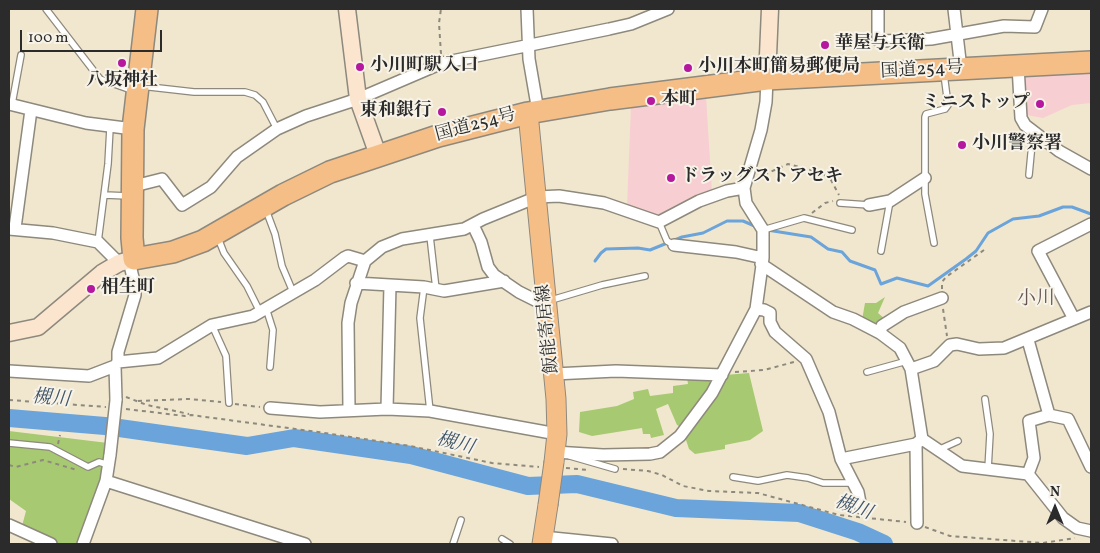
<!DOCTYPE html>
<html>
<head>
<meta charset="utf-8">
<style>
  body { margin:0 }
  #map { position:relative; width:1100px; height:553px; overflow:hidden; background:#f1e7cf; font-family:Vollkorn,serif }
  canvas { display:block }
  .frame { position:absolute; inset:0; border:10px solid #2b2b2b; pointer-events:none }
  .north { position:absolute; left:1030px; top:483px; width:50px; height:50px; -webkit-text-stroke:4px #f7f3e8; paint-order:stroke; rotate:0deg; font-size:14px; font-weight:700; line-height:20px; text-align:center; color:#2b2b2b }
  .north::after { content:''; display:block; margin:auto; width:18px; height:22px; background:#2b2b2b; clip-path:polygon(50% 0,100% 100%,50% 72%,0 100%) }
  .scale { position:absolute; left:20px; top:30px; width:142px; height:22px; box-sizing:border-box; border:2px solid #2b2b2b; border-top:0; padding-left:6px; font-size:15px; line-height:18px; white-space:nowrap; color:#2b2b2b; -webkit-text-stroke:4px #f7f3e8; paint-order:stroke }
</style>
</head>
<body>
<div id="map">
<canvas width="1100" height="553"></canvas>
<div class="frame"></div>
<div class="north">N</div>
<div class="scale">100 m</div>
</div>
<script>
const ctx = document.querySelector('canvas').getContext('2d');
ctx.lineJoin = 'round';
function fill(path, color) { ctx.fillStyle = color; ctx.fill(path, 'evenodd'); }
const shape = rows => new Path2D(rows.map(r => 'M' + r).join(''));
function strokePath(path, color, width, dash) { ctx.strokeStyle = color; ctx.lineWidth = width; ctx.lineCap = dash ? 'butt' : 'round'; ctx.setLineDash(dash || []); ctx.stroke(path); }
function drawText(font, color, halo, rows, align = 'center') {
  ctx.font = font + ' Vollkorn,"Noto Serif JP",serif'; ctx.lineWidth = 4; ctx.setLineDash([]); ctx.textBaseline = 'middle'; ctx.strokeStyle = halo; ctx.fillStyle = color; for (const [text, x, y, turn = 0] of rows) {
    ctx.save(); ctx.translate(x, y); ctx.rotate((+turn || 0) * Math.PI / 180); ctx.textAlign = isNaN(turn) ? turn : align; if (halo) ctx.strokeText(text, 0, 0); ctx.fillText(text, 0, 0); ctx.restore();
  }
}
fill(shape([
  [1091,68,1091,103,1072,105,1043,118,1026,115,1022,72],
  [706,96,712,192,679,205,666,216,658,217,627,207,631,105]
]), '#f7cfd2');
fill(shape([
  [885,297,878,313,885,319,877,328,862,320,865,303,876,303],
  [749,373,763,431,750,440,725,445,725,449,695,454,689,449,685,437,725,375],
  [687,378,713,381,683,428,677,425,668,404,656,409,664,435,651,438,650,434,643,434,642,428,592,436,579,432,580,412,617,406,634,399,633,392,648,389,650,396,673,393,673,386,688,384],
  [9,431,108,443,104,473,77,544,57,544,22,526,26,511,9,499]
]), '#a7c971');
strokePath(shape([
  [767,230,811,237,828,249,842,252,850,261,875,270,881,284,897,278,928,286,966,259,976,251,988,233,1013,219,1039,216,1063,207,1072,207,1091,214],
  [595,261,601,253,606,249,638,248,650,250,682,237,703,233,727,221,743,221,757,227]
]), '#6ba4da', 3);
strokePath(shape([
  [9,418,105,426,247,446,294,438,411,455,528,486,577,484,676,508,799,513,858,532,884,544]
]), '#6ba4da', 18);
const lane = shape([
  [46,9,100,79,134,91],
  [141,86,194,92,245,92,255,95,263,102,277,129],
  [12,104,21,55],
  [1029,175,1033,133],
  [105,195,128,196],
  [840,203,869,205],
  [266,210,275,234,282,266,293,292],
  [659,222,667,241,674,245],
  [763,230,804,218,852,230],
  [430,236,436,289],
  [218,238,224,253,247,286,260,312],
  [98,242,108,164,110,128],
  [934,243,925,194,925,117,926,114,945,109,948,105,944,74],
  [881,251,890,201],
  [424,287,420,318,430,411],
  [548,301,602,285,645,276],
  [266,308,273,330,270,367],
  [212,325,226,356,229,403],
  [867,372,907,361],
  [985,399,990,434,988,469],
  [9,443,50,447,88,467,99,462,109,465],
  [938,450,958,441],
  [570,456,615,469],
  [733,477,758,481,787,475,808,478,823,483,852,483],
  [502,539,510,544],
  [453,544,461,520]
]);
const street = shape([
  [527,9,529,59,538,111],
  [878,9,878,40,883,41,931,39,1004,26,1035,27,1042,9],
  [954,9,961,69],
  [1018,66,1021,118,1025,125,1059,151,1091,169],
  [9,104,86,123,133,129],
  [134,186,162,179,182,205,211,187,237,157,277,129,306,116,358,99,442,63,609,29,631,24,668,9],
  [869,205,890,201,925,178],
  [473,225,481,242,488,267,494,275,519,292,547,306],
  [15,228,31,110],
  [9,229,53,233,98,242,119,263],
  [674,245,736,252,763,258],
  [761,264,833,312,853,319,880,333,900,348,911,369,922,439,962,466,1028,474,1063,518,1077,528,1091,531],
  [356,283,424,287,444,291,504,281],
  [756,309,764,310,770,313,770,322,775,332,806,359,829,412,841,459,858,492,861,508],
  [1074,319,1038,251,1091,224],
  [880,333,882,326,904,312,942,298],
  [1028,340,1049,415],
  [118,362,158,358,212,325,253,316,315,280,344,258,348,256,365,261],
  [911,369,934,361,950,345,957,344,979,349,1004,348,1091,312],
  [9,371,89,376,115,366],
  [554,374,616,371,722,375],
  [116,400,115,366,118,362,118,352,135,295,135,286,129,261],
  [270,408,320,412,387,409,430,411,557,434],
  [349,409,348,323,351,303,365,261,382,247,402,239,464,229,483,219,537,197,559,196,604,203,659,222,699,201,727,191,744,188],
  [387,409,390,285],
  [916,444,917,523],
  [555,452,603,455,650,454,660,452,680,436,712,393,756,309,763,258,763,230,746,203,744,188,761,130,766,102,767,79],
  [841,459,916,444,922,439],
  [1028,474,1034,458,1029,421,1049,415,1068,419,1091,467],
  [106,481,305,544],
  [9,525,51,544],
  [543,537,612,544],
  [83,544,106,481,110,455]
]);
const secondary = shape([
  [347,9,358,99,378,155],
  [767,79,770,9],
  [9,333,38,327,102,273,119,263,134,259]
]);
const primary = shape([
  [528,113,556,399,557,434,554,462],
  [542,544,548,505]
]);
const highway = shape([
  [147,9,133,129,132,238,134,259,173,252,203,241,283,195,330,172,438,136,528,113,610,99,767,79,1091,62]
]);
strokePath(lane, '#8e897d', 8);
strokePath(street, '#8e897d', 14);
strokePath(secondary, '#8e897d', 19);
strokePath(primary, '#8e897d', 21);
strokePath(highway, '#8e897d', 24);
strokePath(shape([
  [441,54,439,23,441,9],
  [757,178,788,164,822,173,831,180,839,195],
  [812,213,825,203,833,201],
  [942,289,942,282,946,277,984,250],
  [943,309,947,336],
  [735,372,764,370,794,362],
  [126,397,147,405,189,414],
  [9,400,106,407],
  [138,401,189,399,221,402],
  [235,404,260,407],
  [126,409,185,416,191,415,318,432,410,446,492,463,539,467],
  [58,444,60,435],
  [9,465,16,467,43,460,77,470],
  [566,468,589,470],
  [623,469,648,471,662,475,683,486,709,491,758,493,839,515,906,522],
  [925,527,950,536,1043,543,1075,538]
]), '#8e897d', 2, [4, 4]);
strokePath(lane, '#fff', 5.5);
strokePath(street, '#fff', 11);
strokePath(secondary, '#fbe5cf', 16);
strokePath(primary, '#f6be87', 19);
strokePath(highway, '#f6be87', 21);
const streetBridge = shape([
  [110,455,116,400]
]);
const primaryBridge = shape([
  [548,505,554,462]
]);
strokePath(streetBridge, '#8e897d', 14, []);
strokePath(primaryBridge, '#8e897d', 21, []);
strokePath(streetBridge, '#fff', 11);
strokePath(primaryBridge, '#f6be87', 19);
for (const [x, y, r, color] of [
  [825,45,5,"#b5179e"],
  [122,63,5,"#b5179e"],
  [360,67,5,"#b5179e"],
  [688,68,5,"#b5179e"],
  [651,101,5,"#b5179e"],
  [1040,104,5,"#b5179e"],
  [442,112,5,"#b5179e"],
  [962,145,5,"#b5179e"],
  [671,178,5,"#b5179e"],
  [91,289,5,"#b5179e"]
]) { const dot = new Path2D(); dot.arc(x, y, r, 0, 2 * Math.PI); ctx.fillStyle = color; ctx.fill(dot); strokePath(dot, '#f7f3e8', 2); }
drawText('bold 18px', '#2b2b2b', '#f7f3e8', [
  ["華屋与兵衛",835,45],
  ["小川町駅入口",370,67],
  ["小川本町簡易郵便局",698,68],
  ["八坂神社",122,82,"center"],
  ["本町",661,101],
  ["ミニストップ",1030,104,"right"],
  ["東和銀行",432,112,"right"],
  ["小川警察署",972,145],
  ["ドラッグストアセキ",681,178],
  ["相生町",101,289]
], 'left');
drawText('18px', '#2b2b2b', '#f7f3e8', [
  ["国道254号",922,71,-3],
  ["国道254号",476,126,-15],
  ["飯能寄居線",549,329,-96]
]);
drawText('19px', '#675650', '#f7f3e8', [
  ["小川",1036,301]
]);
drawText('italic 19px', '#415568', '#f7f3e8', [
  ["槻川",51,400,5],
  ["槻川",455,445,15],
  ["槻川",853,509,20]
]);
</script>
</body>
</html>
